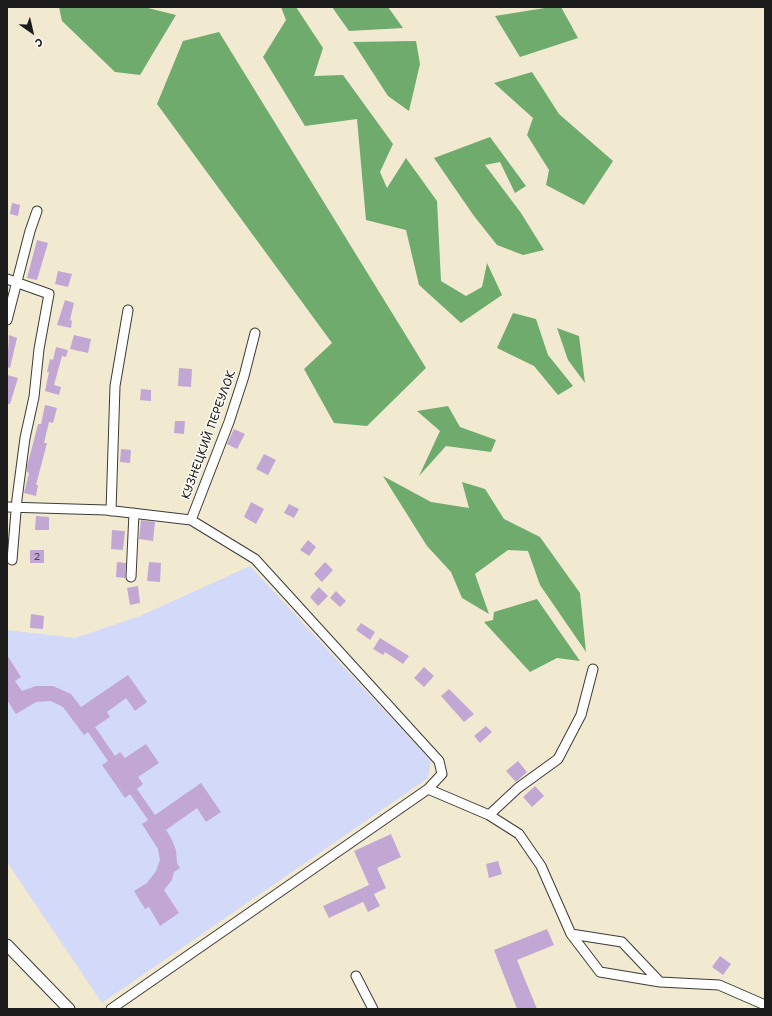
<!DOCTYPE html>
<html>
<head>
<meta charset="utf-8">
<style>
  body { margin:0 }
  #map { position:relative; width:772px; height:1016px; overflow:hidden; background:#f1ead1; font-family:"Shantell Sans",sans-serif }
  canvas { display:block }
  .frame { position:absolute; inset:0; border:8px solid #1c1c1c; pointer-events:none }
  .north { position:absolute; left:12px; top:12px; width:40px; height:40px; -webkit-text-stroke:3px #fdfcf7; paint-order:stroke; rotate:146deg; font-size:11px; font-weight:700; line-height:16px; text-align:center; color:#1c1c1c }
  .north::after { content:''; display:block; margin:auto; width:14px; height:18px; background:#1c1c1c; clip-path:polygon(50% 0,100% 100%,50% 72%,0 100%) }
</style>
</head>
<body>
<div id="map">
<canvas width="772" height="1016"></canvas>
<div class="frame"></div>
<div class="north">С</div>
</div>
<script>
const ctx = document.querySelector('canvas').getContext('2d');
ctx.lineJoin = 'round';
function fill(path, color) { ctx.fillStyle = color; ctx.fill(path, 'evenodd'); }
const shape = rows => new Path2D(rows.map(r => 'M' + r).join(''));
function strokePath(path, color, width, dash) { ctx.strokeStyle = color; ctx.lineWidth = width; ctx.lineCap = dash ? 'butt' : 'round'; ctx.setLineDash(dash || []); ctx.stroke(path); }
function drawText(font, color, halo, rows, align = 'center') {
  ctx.font = font + ' "Shantell Sans",sans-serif'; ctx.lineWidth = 3; ctx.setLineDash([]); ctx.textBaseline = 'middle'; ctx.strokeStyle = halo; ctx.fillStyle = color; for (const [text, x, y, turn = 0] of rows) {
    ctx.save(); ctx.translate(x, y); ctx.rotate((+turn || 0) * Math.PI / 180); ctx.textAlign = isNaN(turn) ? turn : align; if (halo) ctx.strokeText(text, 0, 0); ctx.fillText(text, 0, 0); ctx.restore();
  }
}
fill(shape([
  [250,566,431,761,428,778,102,1003,7,862,7,630,75,638,140,616]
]), '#d3d9f9');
fill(shape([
  [59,7,144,7,176,15,140,75,115,72,62,21],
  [281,7,296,7,323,48,314,76,343,75,393,144,380,172,387,188,406,158,437,201,441,281,466,296,482,287,487,263,502,295,461,323,419,285,406,230,366,220,357,119,305,126,263,57,286,20],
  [332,7,388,7,403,28,349,31],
  [551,7,561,7,578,38,520,57,495,16],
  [219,32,426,368,367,426,334,423,304,369,332,343,157,104,183,41],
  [416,41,420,64,409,111,388,96,353,42],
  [532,72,559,114,613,161,584,205,546,185,549,170,527,135,533,118,494,83],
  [490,137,526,186,515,193,500,162,485,165,521,213,544,250,523,255,497,245,474,216,434,158],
  [513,313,536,319,548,355,573,386,558,395,534,366,497,348],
  [557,328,579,336,585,383,568,360],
  [448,406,460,427,496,440,491,452,446,446,419,476,440,431,417,411],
  [383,476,431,502,469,508,462,482,485,489,504,519,540,537,580,593,586,652,540,585,528,551,508,550,475,574,489,614,462,598,451,572,427,546],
  [537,599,580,661,557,658,530,672,484,622,493,620,494,612]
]), '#6fab6c');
fill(shape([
  [12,203,20,205,18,216,10,214],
  [37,240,48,243,37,280,27,278],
  [58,271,72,274,68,287,55,284],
  [65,300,74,303,70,320,72,321,71,328,57,325],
  [9,335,17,338,10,368,7,367],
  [74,335,91,339,88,353,70,349],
  [56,347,68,350,66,357,62,356,54,385,61,387,59,395,45,391,49,372,47,372,50,359,53,360],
  [179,368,192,369,191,387,178,386],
  [7,375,18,378,10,404,7,404],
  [141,389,151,390,151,401,140,400],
  [45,405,57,408,53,423,49,422,44,443,47,443,36,485,38,485,36,496,24,493,29,473,27,472,27,466,34,440,38,424,41,424],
  [175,421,185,421,184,434,174,433],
  [234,429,245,434,237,449,227,444],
  [121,449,131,450,130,463,120,462],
  [264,454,276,460,268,475,256,469],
  [251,502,264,509,256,524,244,517],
  [289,504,299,509,294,518,284,513],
  [36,516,49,517,49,530,35,530],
  [141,520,155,522,153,541,139,539],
  [112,530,125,531,123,550,111,549],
  [308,540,316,547,309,556,300,550],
  [30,550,44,550,44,563,30,563],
  [117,562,126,563,125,578,116,577],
  [149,562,161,563,160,582,147,581],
  [325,562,333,570,322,582,314,574],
  [138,586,140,603,130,605,127,588],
  [319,587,328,596,318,606,310,597],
  [336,591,346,601,340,607,330,598],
  [31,614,44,616,43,629,30,628],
  [361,623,375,632,370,640,356,630],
  [380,638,409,656,403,664,385,652,383,655,373,649],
  [7,655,21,677,15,681,22,691,36,686,53,686,71,694,81,707,128,675,147,702,135,711,126,698,107,712,110,717,95,727,115,756,120,752,125,758,146,744,159,763,138,777,143,784,137,789,155,815,201,783,221,812,206,822,197,808,166,830,171,838,176,850,177,863,180,868,174,872,172,880,164,890,179,913,160,926,149,907,145,909,134,891,147,883,156,871,160,860,158,849,142,824,148,820,130,794,125,798,102,765,108,761,88,732,84,735,63,707,51,701,36,702,16,714,7,700],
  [424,667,434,676,424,687,414,678],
  [449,689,474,714,464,722,441,696],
  [486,726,492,732,480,743,474,736],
  [518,761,527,772,516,782,506,771],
  [535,786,544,796,532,807,523,797],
  [391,834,401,857,377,868,386,888,374,894,380,906,368,912,363,902,329,918,323,906,369,885,354,851],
  [498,861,502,874,489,878,486,864],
  [547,929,554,945,517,960,537,1009,517,1009,494,950],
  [720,956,731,964,723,975,712,967]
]), '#c2a7d4');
const minor = shape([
  [7,279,49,294,39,349,34,397,25,438,17,499,12,560],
  [7,320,30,231,37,211],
  [7,507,106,510,191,520,255,559,439,761,442,774,428,789,489,815,518,788,558,759,581,715,593,669],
  [111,511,115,386,128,310],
  [191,520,229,422,244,376,255,333],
  [131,577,134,513],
  [489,815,519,834,541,866,571,934,622,942,660,982,719,985,765,1005],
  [571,934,600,972,660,982],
  [356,976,373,1009],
  [111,1009,428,789]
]);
const major = shape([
  [7,945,69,1009]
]);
strokePath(minor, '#3c3b37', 11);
strokePath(major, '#3c3b37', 13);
strokePath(minor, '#fff', 9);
strokePath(major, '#fff', 11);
drawText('10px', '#463f4a', null, [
  ["2",37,557]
]);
drawText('12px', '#1c1c1c', '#fdfcf7', [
  ["КУЗНЕЦКИЙ ПЕРЕУЛОК",209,435,-70]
]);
</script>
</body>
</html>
